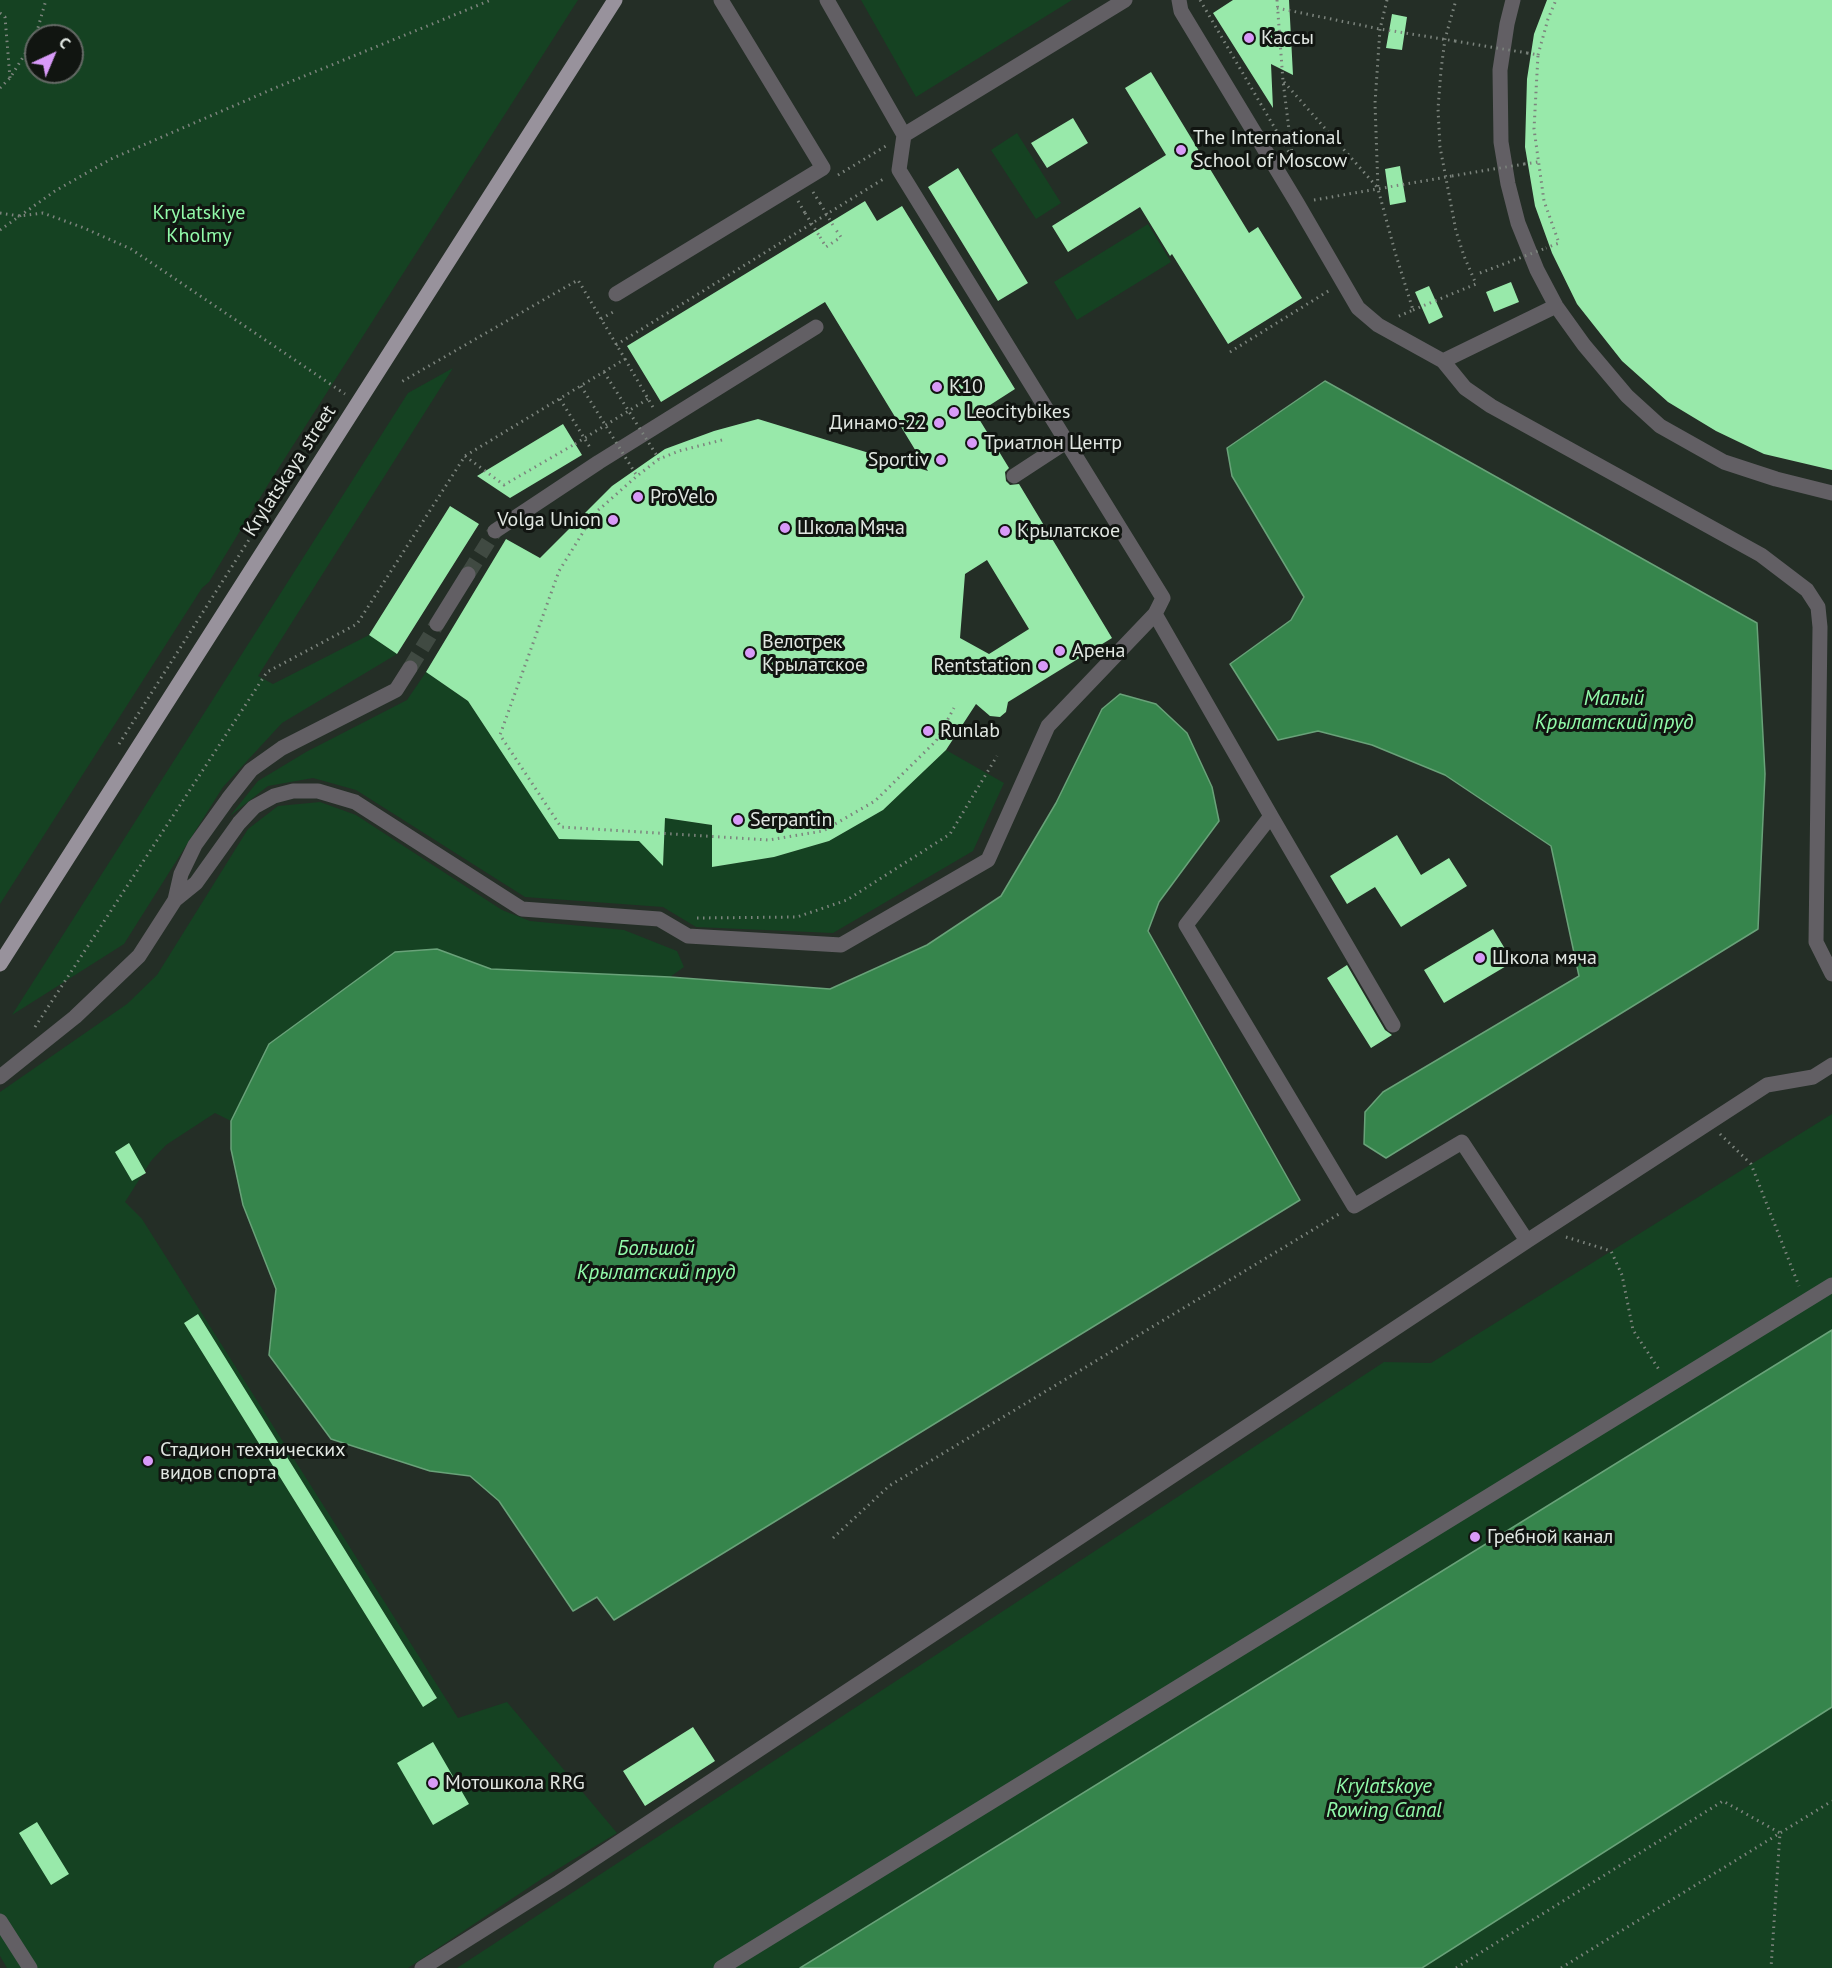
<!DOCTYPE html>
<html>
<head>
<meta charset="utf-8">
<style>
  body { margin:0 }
  #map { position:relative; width:1832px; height:1968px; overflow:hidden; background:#242e26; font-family:"PT Sans",sans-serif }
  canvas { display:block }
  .north { position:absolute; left:24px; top:24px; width:60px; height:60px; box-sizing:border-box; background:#111511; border:2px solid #646965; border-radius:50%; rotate:44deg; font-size:16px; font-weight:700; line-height:24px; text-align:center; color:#e1e7e2 }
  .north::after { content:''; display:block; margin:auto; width:21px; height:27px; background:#d89af8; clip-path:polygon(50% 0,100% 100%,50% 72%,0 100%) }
</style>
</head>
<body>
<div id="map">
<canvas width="1832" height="1968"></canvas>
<div class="north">С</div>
</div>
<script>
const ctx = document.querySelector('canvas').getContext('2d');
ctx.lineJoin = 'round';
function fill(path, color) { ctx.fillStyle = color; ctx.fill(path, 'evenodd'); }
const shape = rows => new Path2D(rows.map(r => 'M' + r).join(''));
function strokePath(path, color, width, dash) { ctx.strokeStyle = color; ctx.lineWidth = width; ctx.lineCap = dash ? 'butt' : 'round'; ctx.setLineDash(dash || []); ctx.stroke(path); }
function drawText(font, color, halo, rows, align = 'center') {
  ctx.font = font + ' "PT Sans",sans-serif'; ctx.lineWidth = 6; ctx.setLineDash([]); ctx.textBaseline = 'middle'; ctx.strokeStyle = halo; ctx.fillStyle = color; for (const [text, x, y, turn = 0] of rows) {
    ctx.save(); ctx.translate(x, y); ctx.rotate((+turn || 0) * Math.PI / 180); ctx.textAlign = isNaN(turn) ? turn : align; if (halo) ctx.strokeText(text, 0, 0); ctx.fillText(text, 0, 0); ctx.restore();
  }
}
fill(shape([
  [0,0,578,0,269,483,209,582,202,588,0,904],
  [36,36,72,36,72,72,36,72],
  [861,0,1072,0,916,97],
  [1017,133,1061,203,1036,219,991,150],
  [1148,224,1171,262,1077,320,1054,282],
  [453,368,258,676,273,684,369,635,397,654,282,723,223,787,124,944,12,1015,408,393],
  [426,672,468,701,559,838,639,841,663,865,665,818,712,825,712,867,774,857,829,841,883,810,946,750,1004,783,973,851,833,933,696,927,663,907,525,897,356,790,313,778,268,786,230,816,258,781,306,752,407,700],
  [320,802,356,815,502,910,530,921,624,930,677,951,684,967,670,977,491,969,437,949,269,1044,231,1121,215,1113,166,1145,151,1161,125,1202,142,1219,458,1718,507,1702,617,1833,543,1878,408,1968,7,1968,0,1956,0,1092,127,1004,157,975,248,829,278,806],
  [1832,1114,1832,1968,457,1968,1384,1362,1431,1363]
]), '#154222');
const water = shape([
  [1325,381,1757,623,1765,774,1758,929,1386,1158,1364,1144,1365,1112,1383,1092,1579,976,1551,846,1445,775,1372,745,1318,731,1278,740,1230,664,1291,620,1304,597,1232,476,1227,448,1325,381],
  [1120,694,1156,704,1187,733,1212,787,1219,821,1159,902,1148,931,1300,1200,614,1620,597,1597,573,1611,499,1501,470,1476,430,1471,331,1439,269,1355,276,1289,243,1205,231,1149,231,1121,269,1044,395,952,437,949,491,969,670,977,830,989,927,945,1001,896,1056,803,1102,709,1120,694],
  [1832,1330,1832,1707,1422,1968,800,1968,1832,1330]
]);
fill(water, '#36854c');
strokePath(water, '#69a279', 1.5);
fill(shape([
  [1233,0,1289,0,1293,75,1271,64,1273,108,1213,13],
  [1547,0,1832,0,1832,470,1764,454,1716,431,1668,402,1622,361,1577,304,1552,253,1535,206,1525,147,1527,79,1534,34],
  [1392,14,1407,17,1402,50,1386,48],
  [1151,72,1249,233,1258,227,1302,298,1228,344,1172,254,1170,256,1140,207,1068,252,1052,226,1166,155,1125,88],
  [1073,118,1088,143,1047,168,1031,143],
  [1400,166,1406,202,1390,205,1385,169],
  [958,168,1028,283,998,301,928,187],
  [865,201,877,221,902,206,1015,389,976,414,1009,468,1005,472,1006,481,1010,485,1019,484,1112,638,1008,702,1006,712,1000,717,990,716,976,704,946,750,883,810,829,841,774,857,712,867,712,825,665,818,663,866,639,841,559,839,468,701,426,672,506,539,540,558,612,486,665,449,714,431,758,419,928,471,825,302,661,402,627,346],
  [987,560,1029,629,989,654,960,638,965,574],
  [1511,282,1519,302,1494,312,1486,292],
  [1429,286,1443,317,1429,324,1415,292],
  [563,424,582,455,510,498,477,476],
  [450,506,479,524,397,654,369,635],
  [1397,835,1421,875,1449,858,1467,886,1401,927,1375,887,1347,904,1330,876],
  [1493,929,1513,962,1444,1003,1424,970],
  [1347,965,1385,1030,1392,1035,1371,1048,1327,978],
  [129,1143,146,1173,132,1181,115,1152],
  [198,1314,437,1698,423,1707,184,1323],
  [693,1727,715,1761,645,1806,623,1771],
  [433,1742,469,1804,433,1825,397,1763],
  [37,1822,69,1874,51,1885,19,1833]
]), '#98e9aa');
strokePath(shape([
  [468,574,495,531],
  [410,668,437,624]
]), '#404a42', 15, [15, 8]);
strokePath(shape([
  [1200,0,1290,154],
  [1277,0,1283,81,1293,162],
  [1387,0,1380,29,1375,103,1378,189,1395,252,1413,310,1397,317],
  [1277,8,1380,29,1455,41],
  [0,13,5,17,10,78],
  [1527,53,1538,55,1534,129,1544,201,1559,243,1546,248],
  [1538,55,1548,19,1556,0],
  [1284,82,1377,187],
  [0,88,10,78,35,38,46,0],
  [1524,164,1538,162],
  [838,175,886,146],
  [813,192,820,203],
  [1314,200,1452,176],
  [798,201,805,213],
  [0,213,19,216,43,213,84,228,131,249,345,394],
  [0,230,55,191,111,159,275,88,491,0],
  [820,237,826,247,841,237,834,227],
  [1413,310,1476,284,1464,256,1456,231,1440,147,1438,109,1441,70,1445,39,1456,0],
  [601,319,615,311],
  [616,345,885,178],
  [1230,352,1330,290],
  [625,359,654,409],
  [560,399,591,449],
  [722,440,679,451,659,459,637,476,595,513,559,571,500,735,561,827,769,840,823,831,875,801,936,741,954,708],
  [465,456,504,485,575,444],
  [119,744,273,502],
  [697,918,797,917,847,900,950,834,997,756],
  [35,1027,267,672,357,624,465,456,625,359,578,280,401,382],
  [1720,1134,1751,1164,1799,1286],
  [1566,1237,1611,1251,1622,1275,1633,1330,1660,1371],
  [833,1538,889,1486,1339,1214],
  [1456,1968,1723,1801,1780,1833,1771,1968],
  [1561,1968,1832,1801]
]), '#7c847d', 3, [1.5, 4.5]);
strokePath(shape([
  [1179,0,1181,11,1297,203,1358,308,1378,325,1443,361,1465,388,1491,406,1761,555,1807,590,1818,607,1820,627,1816,942,1832,974],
  [1513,0,1507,24,1500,70,1501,142,1508,184,1518,223,1537,270,1556,306,1584,345,1627,396,1660,426,1724,462,1776,479,1832,493],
  [904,135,1125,0],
  [616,294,823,168,721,0],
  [1443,361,1556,306],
  [1014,476,1066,442],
  [495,531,599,462,816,327],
  [1155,614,1271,816,1186,925,1354,1206,1462,1142,1527,1241,1767,1085,1813,1077,1832,1065],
  [437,624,468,574],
  [1271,816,1393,1025],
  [175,900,181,874,195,845,228,799,251,770,282,748,396,690,410,668],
  [0,1077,75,1017,139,956,175,900,196,883,239,823,254,807,274,796,293,791,318,791,355,802,522,909,659,919,688,936,841,945,988,860,1048,726,1155,614,1163,598,899,170,904,135,827,0],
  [0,1921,30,1968],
  [422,1968,559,1882,1527,1241],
  [721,1968,1832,1285]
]), '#625f64', 15);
strokePath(shape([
  [0,964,615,0]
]), '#98929c', 15);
strokePath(shape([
  [1455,41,1527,53],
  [1452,176,1524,164],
  [820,203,834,227],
  [805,213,820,237],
  [1480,273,1546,248],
  [604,372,659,459],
  [581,386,637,476],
  [575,444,651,397]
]), '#7c847d', 3, [1.5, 4.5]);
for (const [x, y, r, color] of [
  [1249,38,6,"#d89af8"],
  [1181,150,6,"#d89af8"],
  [937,387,6,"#d89af8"],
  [954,412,6,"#d89af8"],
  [939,423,6,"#d89af8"],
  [972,443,6,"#d89af8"],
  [941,460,6,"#d89af8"],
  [638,497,6,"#d89af8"],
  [613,520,6,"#d89af8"],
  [785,528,6,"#d89af8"],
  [1005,531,6,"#d89af8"],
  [1060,651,6,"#d89af8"],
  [750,653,6,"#d89af8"],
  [1043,666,6,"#d89af8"],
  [928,731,6,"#d89af8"],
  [738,820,6,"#d89af8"],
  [1480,958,6,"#d89af8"],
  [148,1461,6,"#d89af8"],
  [1475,1537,6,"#d89af8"],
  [433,1783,6,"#d89af8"]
]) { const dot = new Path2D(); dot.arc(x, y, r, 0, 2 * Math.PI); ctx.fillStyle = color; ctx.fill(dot); strokePath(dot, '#111511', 2); }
drawText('20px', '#e1e7e2', '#111511', [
  ["Кассы",1261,38],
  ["The International",1193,138],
  ["School of Moscow",1193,161],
  ["K10",949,387],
  ["Leocitybikes",966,412],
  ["Динамо-22",927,423,"right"],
  ["Триатлон Центр",984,443],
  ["Sportiv",929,460,"right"],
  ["ProVelo",650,497],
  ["Volga Union",601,520,"right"],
  ["Школа Мяча",797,528],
  ["Крылатское",1017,531],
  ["Велотрек",762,642],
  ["Крылатское",762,665],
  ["Арена",1072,651],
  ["Rentstation",1031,666,"right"],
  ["Runlab",940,731],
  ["Serpantin",750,820],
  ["Школа мяча",1492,958],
  ["Стадион технических",160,1450],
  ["видов спорта",160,1473],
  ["Гребной канал",1487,1537],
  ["Мотошкола RRG",445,1783]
], 'left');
drawText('20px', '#92faaa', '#111511', [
  ["Krylatskiye",199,213],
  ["Kholmy",199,236]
]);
drawText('20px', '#e1e7e2', '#111511', [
  ["Krylatskaya street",290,471,-57]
]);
drawText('italic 21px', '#91faa9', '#111511', [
  ["Малый",1614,699],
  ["Крылатский пруд",1614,723],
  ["Большой",656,1249],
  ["Крылатский пруд",656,1273],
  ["Krylatskoye",1384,1787],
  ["Rowing Canal",1384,1811]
]);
</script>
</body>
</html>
